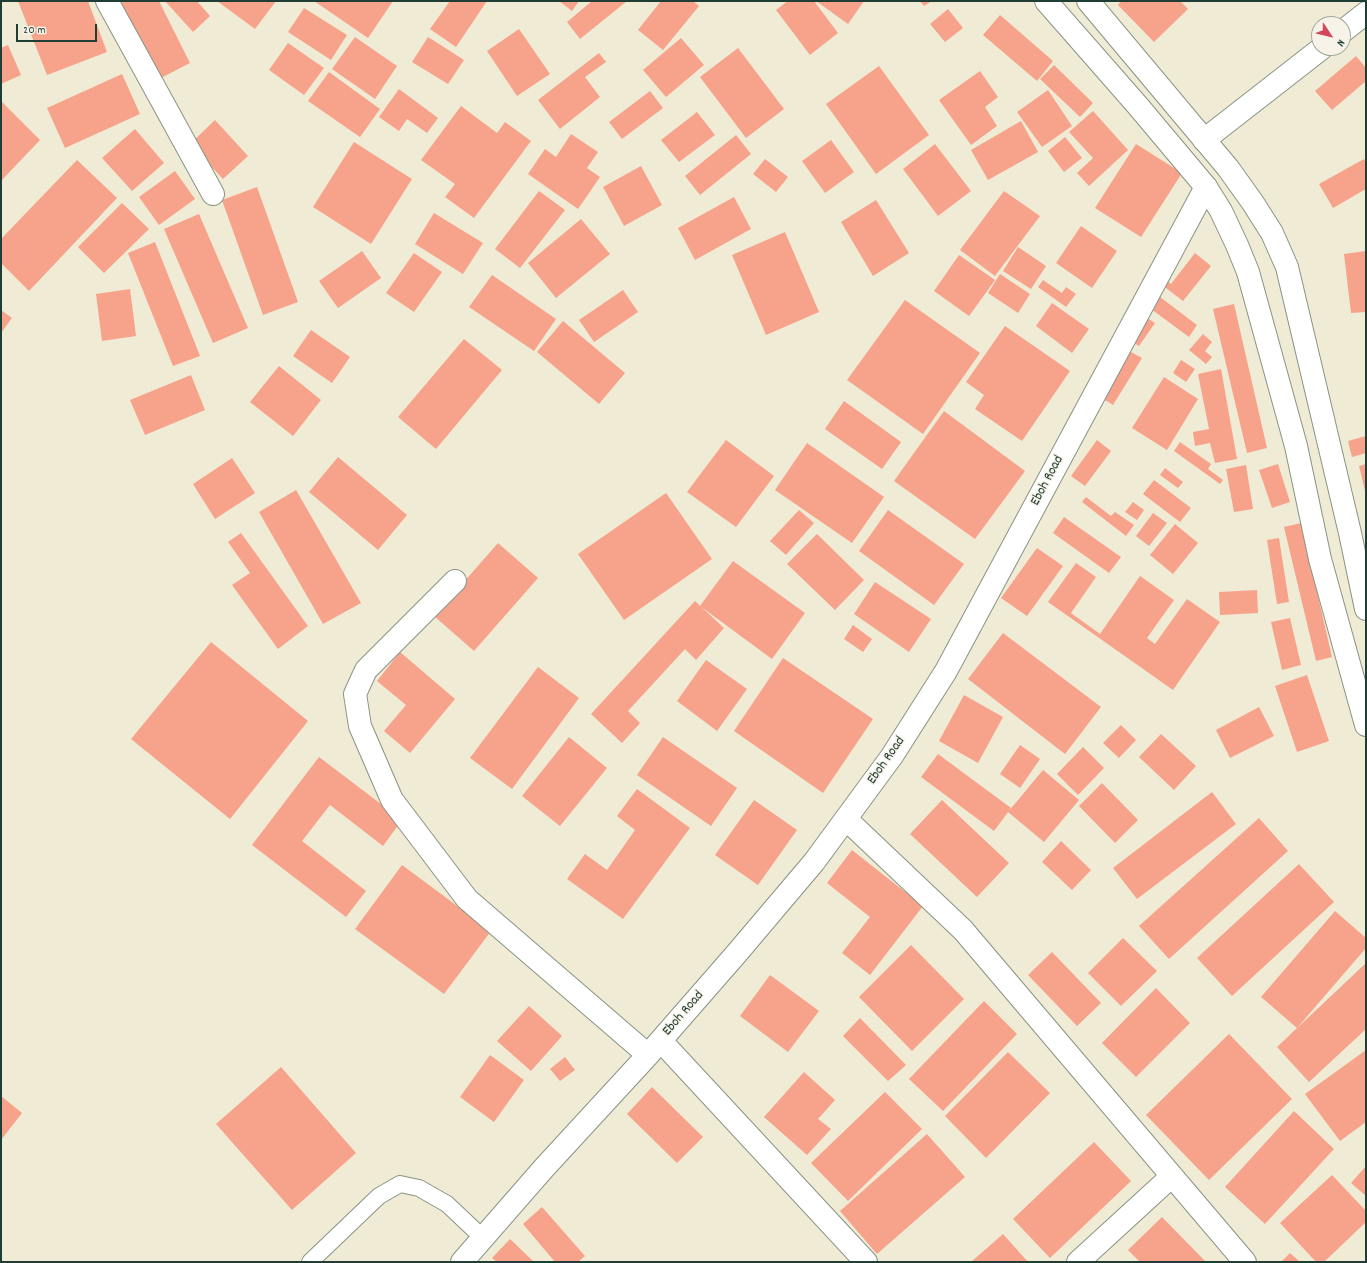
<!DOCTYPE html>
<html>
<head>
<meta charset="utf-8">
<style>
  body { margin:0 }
  #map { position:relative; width:1367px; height:1263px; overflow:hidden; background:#f0ebd5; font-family:Dekko,sans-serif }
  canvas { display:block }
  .frame { position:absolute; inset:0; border:2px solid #1f3d34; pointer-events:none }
  .north { position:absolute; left:1311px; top:16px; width:40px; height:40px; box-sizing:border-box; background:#f7f3e8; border:1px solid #a1aaa0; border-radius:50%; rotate:125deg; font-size:11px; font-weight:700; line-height:16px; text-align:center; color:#1f3d34 }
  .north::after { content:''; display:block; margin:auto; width:14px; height:18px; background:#d1495b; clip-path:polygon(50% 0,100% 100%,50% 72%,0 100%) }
  .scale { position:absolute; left:16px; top:24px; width:81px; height:18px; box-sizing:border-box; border:2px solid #1f3d34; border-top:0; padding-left:5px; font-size:12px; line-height:14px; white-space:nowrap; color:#1f3d34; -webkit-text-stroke:3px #f7f3e8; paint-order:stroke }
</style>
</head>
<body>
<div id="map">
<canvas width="1367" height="1263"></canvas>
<div class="frame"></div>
<div class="north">N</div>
<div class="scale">20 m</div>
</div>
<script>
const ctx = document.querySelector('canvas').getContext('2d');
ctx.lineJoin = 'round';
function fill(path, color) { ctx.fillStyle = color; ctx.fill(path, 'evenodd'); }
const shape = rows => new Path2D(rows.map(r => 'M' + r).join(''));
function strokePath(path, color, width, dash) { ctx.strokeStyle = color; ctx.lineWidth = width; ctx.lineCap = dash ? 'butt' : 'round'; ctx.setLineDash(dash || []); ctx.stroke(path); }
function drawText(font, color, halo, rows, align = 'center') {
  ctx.font = font + ' Dekko,sans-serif'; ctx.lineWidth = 3; ctx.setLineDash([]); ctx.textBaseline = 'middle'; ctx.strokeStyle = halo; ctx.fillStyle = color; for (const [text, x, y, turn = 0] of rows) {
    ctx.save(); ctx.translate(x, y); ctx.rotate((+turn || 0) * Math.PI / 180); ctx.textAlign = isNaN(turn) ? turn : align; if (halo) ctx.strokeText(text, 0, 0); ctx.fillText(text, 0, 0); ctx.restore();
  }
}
fill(shape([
  [18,1,88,1,107,52,47,75],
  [125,1,159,1,190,63,157,80,119,4],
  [165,1,197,1,210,16,193,32],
  [217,1,276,1,255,29],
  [314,1,393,1,368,38],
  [450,1,487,1,456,47,430,29],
  [559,1,579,1,572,11],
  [592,1,627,1,580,39,567,22],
  [661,1,693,1,699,6,663,50,638,30],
  [788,1,814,1,838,33,810,55,776,10],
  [816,1,864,1,848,24],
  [920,1,932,1,924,6],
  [1121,1,1180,1,1188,9,1154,42,1118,5],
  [304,8,347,35,331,60,288,32],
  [948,9,963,28,945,42,930,24],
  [1000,15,1053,61,1037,81,983,35],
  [519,29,550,74,517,96,487,51],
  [355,37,397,66,375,99,332,69],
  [428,37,464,60,448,84,412,62],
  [681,38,704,65,666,97,643,70],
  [288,43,324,68,304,95,269,70],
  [8,45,21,75,1,84,1,48],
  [738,48,784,109,746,138,700,77],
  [599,53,606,62,585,77,600,97,560,129,538,100],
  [1356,56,1366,68,1366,81,1332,110,1315,91],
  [1054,65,1093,103,1080,117,1040,79],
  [879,66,929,135,876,174,826,104],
  [980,71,998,97,985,107,997,126,971,145,939,100],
  [329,72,380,109,360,137,308,101],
  [122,74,140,114,65,148,47,108],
  [399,89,438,118,427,133,407,119,399,131,379,117],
  [1048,90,1072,126,1042,147,1017,112],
  [650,91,663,108,622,139,609,122],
  [1,101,40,140,1,181],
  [461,106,497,133,505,122,531,141,474,218,445,197,455,184,421,160],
  [1093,111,1128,150,1089,186,1077,173,1093,158,1069,132],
  [697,112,715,135,679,162,661,140],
  [215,120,248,156,223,179,190,144],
  [1021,121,1038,152,988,180,971,150],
  [135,129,164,163,132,191,102,158],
  [571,134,598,152,587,168,600,177,578,209,528,174,545,149,556,157],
  [736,135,751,154,700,195,685,176],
  [1065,137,1082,158,1064,172,1048,151],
  [831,140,854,172,825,193,802,161],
  [354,142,412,179,371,244,313,207],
  [935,144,971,191,938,216,903,169],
  [1136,144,1182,173,1141,237,1095,208],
  [765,159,788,177,776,192,753,174],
  [1364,159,1366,163,1366,189,1333,208,1319,184],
  [77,160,117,198,29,291,1,263,1,239],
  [641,166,662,205,624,226,603,187],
  [175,171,195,199,159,225,139,197],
  [257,187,298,302,263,315,222,200],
  [539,191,565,210,520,268,495,249],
  [1004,191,1040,216,995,276,960,250],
  [734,197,751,229,695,260,678,228],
  [876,200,909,253,873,276,841,222],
  [122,203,149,229,104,273,78,247],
  [434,213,483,243,463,274,415,244],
  [199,214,248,328,213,343,164,229],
  [581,219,610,254,556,298,528,263],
  [1081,226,1117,251,1092,288,1056,263],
  [785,232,819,312,766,335,732,255],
  [155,242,200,356,173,366,128,253],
  [1018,247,1046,266,1031,289,1003,271],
  [362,251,381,278,338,308,319,281],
  [1366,251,1366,312,1351,313,1344,254],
  [414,253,442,272,414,312,386,293],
  [1195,253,1211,266,1183,301,1162,285,1166,280,1171,284],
  [959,255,995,280,969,316,934,291],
  [1000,274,1030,294,1018,313,988,293],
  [492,275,556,319,534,351,469,307],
  [1043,280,1062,293,1066,287,1076,294,1066,307,1038,287],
  [130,289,136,336,102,341,96,294],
  [623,290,638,312,594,342,579,320],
  [1160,297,1197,325,1189,337,1151,309],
  [905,300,980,353,923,434,847,380],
  [1052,303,1089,329,1072,353,1036,326],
  [1234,304,1267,448,1247,453,1213,309],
  [1,310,12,318,1,333],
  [1147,318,1155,323,1139,346,1131,341],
  [563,321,625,373,599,404,537,352],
  [1005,326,1070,371,1022,441,975,409,984,395,966,382],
  [311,330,350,357,332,383,293,356],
  [1203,334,1212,342,1205,351,1212,357,1206,364,1189,350],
  [464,339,502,370,436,449,398,417],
  [1129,351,1142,358,1113,405,1100,397],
  [1181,360,1195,369,1186,382,1173,373],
  [279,366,321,400,293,436,250,402],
  [1221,369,1237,459,1215,463,1210,443,1195,446,1193,432,1209,429,1198,374],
  [191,375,205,410,145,435,130,400],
  [1164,377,1198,399,1167,450,1132,428],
  [844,401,901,442,882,469,825,429],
  [944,411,1025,471,975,539,894,481],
  [1366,436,1366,453,1352,457,1348,441],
  [726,440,774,476,736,527,687,492],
  [1097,440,1111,451,1085,486,1071,476],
  [1180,442,1211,464,1208,469,1223,480,1220,484,1174,451],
  [807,443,884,497,852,543,775,490],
  [338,457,407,515,378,550,309,492],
  [232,458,255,493,215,519,193,484],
  [1278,464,1290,502,1272,508,1259,470],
  [1366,464,1366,491,1365,491,1359,466],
  [1246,465,1253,509,1234,512,1226,469],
  [1165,468,1183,482,1178,488,1160,475],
  [1154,480,1191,508,1180,522,1143,494],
  [296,490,361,603,323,624,259,512],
  [666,493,712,559,624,620,578,554],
  [1086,497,1111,516,1115,512,1134,525,1126,536,1082,502],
  [1133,502,1144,510,1137,520,1125,512],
  [799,510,814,523,786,555,770,541],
  [888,510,964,564,934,605,859,551],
  [1153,513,1167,523,1149,546,1136,536],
  [1064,517,1121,557,1109,573,1053,533],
  [1301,523,1332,657,1316,661,1284,527],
  [1175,524,1198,543,1173,574,1150,555],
  [241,533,308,626,278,649,232,585,250,573,228,542],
  [817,534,864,580,835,610,787,564],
  [1279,538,1289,602,1277,604,1267,540],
  [498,543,538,578,474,651,434,616],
  [1037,548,1063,566,1027,616,1001,598],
  [733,561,805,613,772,659,700,606],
  [1076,563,1096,577,1071,613,1100,634,1140,576,1174,600,1147,638,1155,644,1187,599,1220,622,1173,690,1048,602],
  [875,582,931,619,909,652,854,614],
  [1257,590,1258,613,1220,615,1219,592],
  [695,601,724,628,696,660,685,649,628,711,640,723,622,743,591,714],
  [1290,618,1301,665,1282,670,1271,622],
  [853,625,872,639,863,652,844,639],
  [1003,633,1101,707,1065,754,968,679],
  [211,642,308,721,230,819,131,739],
  [400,652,455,699,410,753,384,731,406,705,377,681],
  [783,658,873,719,823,793,734,731],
  [706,660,747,689,717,731,677,701],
  [538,667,579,698,512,789,470,758],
  [1307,675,1329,741,1297,752,1275,686],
  [964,695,1003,717,978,763,939,741],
  [1259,707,1274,736,1230,758,1216,730],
  [1121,725,1136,740,1119,758,1103,743],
  [1161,734,1196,766,1174,790,1139,757],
  [569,737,607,768,560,826,522,796],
  [663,737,737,788,711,826,637,775],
  [1020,745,1040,759,1020,788,1000,774],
  [1083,747,1104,768,1078,795,1057,774],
  [938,754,1011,808,994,831,921,777],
  [319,757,402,820,383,846,330,805,302,841,366,891,346,917,252,845],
  [1043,770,1079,800,1044,842,1008,812],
  [1102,783,1138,820,1115,843,1079,806],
  [637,789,690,828,623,919,567,879,585,854,607,870,635,830,617,816],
  [1212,792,1236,824,1137,899,1113,868],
  [754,800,797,830,758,885,715,855],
  [942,800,1009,863,977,897,910,834],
  [1259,818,1288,851,1169,959,1139,926],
  [1061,841,1091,870,1072,890,1042,862],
  [852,850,923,906,870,975,842,953,870,917,827,883],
  [1299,864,1334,902,1232,996,1197,958],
  [402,865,491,931,444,994,355,929],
  [1335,911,1366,938,1366,948,1297,1028,1261,997],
  [1123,938,1157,971,1121,1006,1088,973],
  [911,945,964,999,912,1051,859,997],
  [1052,952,1101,1003,1077,1026,1028,975],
  [1366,963,1366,1029,1309,1082,1277,1047],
  [770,975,819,1011,788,1052,740,1016],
  [1156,988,1190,1023,1136,1077,1102,1043],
  [984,1001,1017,1034,943,1111,909,1079],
  [529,1006,562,1036,531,1071,497,1041],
  [860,1018,906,1065,888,1081,843,1036],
  [1229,1034,1292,1099,1209,1180,1146,1115],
  [1366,1050,1366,1122,1340,1141,1305,1094],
  [1008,1052,1050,1093,986,1158,945,1116],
  [490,1055,524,1080,494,1122,460,1097],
  [565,1057,575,1070,560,1081,550,1069],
  [281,1067,356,1153,292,1210,216,1124],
  [804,1072,835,1100,818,1119,831,1129,807,1155,764,1117],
  [652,1087,703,1137,677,1163,627,1114],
  [885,1092,922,1129,848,1201,811,1163],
  [1,1096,22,1113,1,1140],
  [1294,1111,1334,1149,1265,1224,1225,1187],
  [927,1134,965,1177,877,1254,840,1211],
  [1094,1142,1131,1181,1050,1258,1013,1219],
  [1366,1166,1366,1196,1351,1183],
  [1332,1175,1366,1211,1366,1222,1324,1262,1316,1262,1280,1223],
  [542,1207,585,1256,578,1262,555,1262,523,1224],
  [1162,1217,1206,1262,1140,1262,1128,1250],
  [1003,1234,1028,1262,971,1262],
  [510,1239,534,1262,497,1262,492,1258],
  [1290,1253,1300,1262,1281,1262]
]), '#f7a28b');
const lane = shape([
  [310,1262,379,1196,400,1184,419,1188,447,1204,483,1238]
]);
const street = shape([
  [107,1,213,194],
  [1343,31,1366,13],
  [1204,140,1322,48],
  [455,581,366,670,355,694,360,726,392,800,467,899,648,1055],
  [846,819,963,930,1245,1262],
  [661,1041,866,1262],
  [462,1262,544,1168,648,1055,737,953,814,862,892,756,946,671,1206,187],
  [1078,1262,1172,1176]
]);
const secondary = shape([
  [1046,1,1138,106,1206,187,1221,211,1237,245,1248,272,1296,446,1320,559,1366,725],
  [1088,1,1228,168,1253,203,1272,233,1287,267,1350,533,1366,609]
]);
strokePath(lane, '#889484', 18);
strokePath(street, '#889484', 24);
strokePath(secondary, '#889484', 24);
strokePath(lane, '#fff', 16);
strokePath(street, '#fff', 22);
strokePath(secondary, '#fff', 22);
drawText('14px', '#1f3d34', '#f7f3e8', [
  ["Eboh Road",1048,481,-62],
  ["Eboh Road",887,761,-55],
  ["Eboh Road",684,1014,-49]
]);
</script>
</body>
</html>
